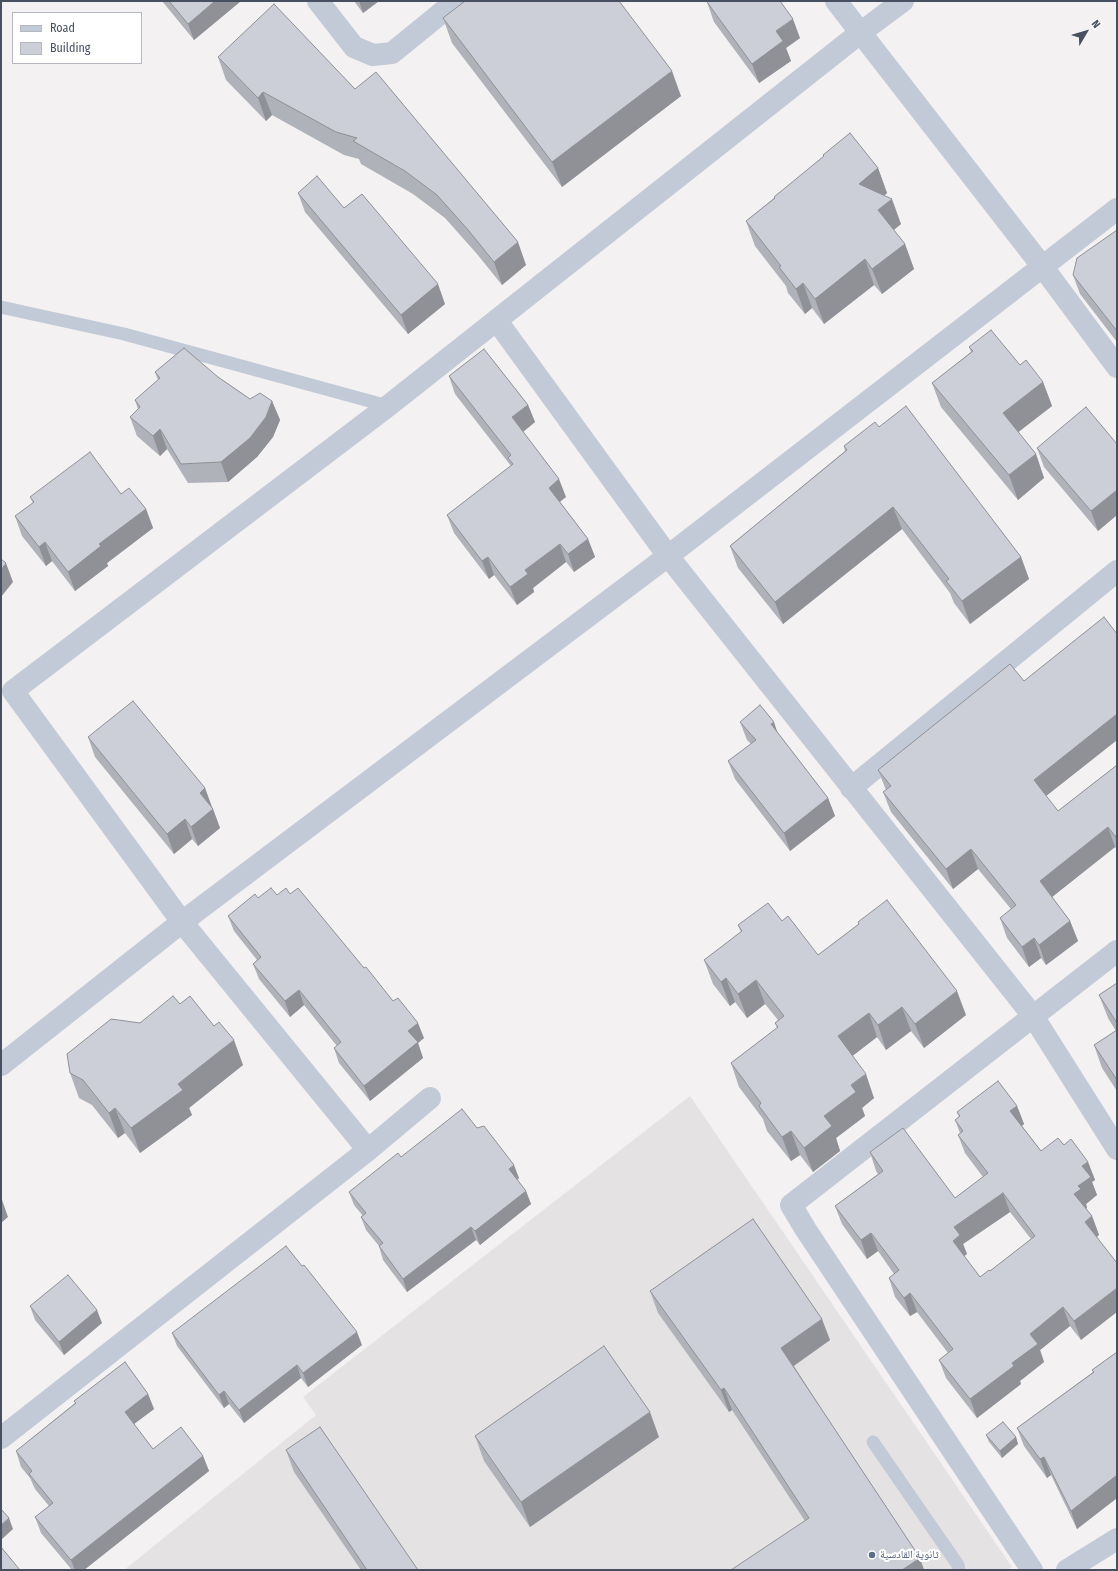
<!DOCTYPE html>
<html>
<head>
<meta charset="utf-8">
<style>
  body { margin:0 }
  #map { position:relative; width:1118px; height:1571px; overflow:hidden; background:#f3f1f1; font-family:"Fira Sans Condensed",sans-serif }
  canvas { display:block }
  .frame { position:absolute; inset:0; border:2px solid #475060; pointer-events:none }
  .legend { position:absolute; left:12px; top:12px; width:130px; height:52px; box-sizing:border-box; background:#fff; border:1px solid #b5b9bf; margin:0; padding:5px 7px; list-style:none; font-size:12px; color:#475060 }
  .legend li { display:flex; align-items:center; gap:8px; height:20px }
  .legend b { width:20px; border:1px solid #b5b9bf }
  .north { position:absolute; left:1066px; top:12px; width:40px; height:40px; -webkit-text-stroke:3px #fff; paint-order:stroke; rotate:52deg; font-size:11px; font-weight:700; line-height:16px; text-align:center; color:#475060 }
  .north::after { content:''; display:block; margin:auto; width:14px; height:18px; background:#475060; clip-path:polygon(50% 0,100% 100%,50% 72%,0 100%) }
</style>
</head>
<body>
<div id="map">
<canvas width="1118" height="1571"></canvas>
<div class="frame"></div>
<ul class="legend">
<li><b style="height:5px;background:#c3cad7"></b>Road</li>
<li><b style="height:11px;background:#cccfd7"></b>Building</li>
</ul>
<div class="north">N</div>
</div>
<script>
const ctx = document.querySelector('canvas').getContext('2d');
ctx.lineJoin = 'round';
function fill(path, color) { ctx.fillStyle = color; ctx.fill(path, 'evenodd'); }
const shape = rows => new Path2D(rows.map(r => 'M' + r).join(''));
function strokePath(path, color, width, dash) { ctx.strokeStyle = color; ctx.lineWidth = width; ctx.lineCap = dash ? 'butt' : 'round'; ctx.setLineDash(dash || []); ctx.stroke(path); }
function drawText(font, color, halo, rows, align = 'center') {
  ctx.font = font + ' "Fira Sans Condensed","Noto Naskh Arabic",sans-serif'; ctx.lineWidth = 4; ctx.setLineDash([]); ctx.textBaseline = 'middle'; ctx.strokeStyle = halo; ctx.fillStyle = color; for (const [text, x, y, turn = 0] of rows) {
    ctx.save(); ctx.translate(x, y); ctx.rotate((+turn || 0) * Math.PI / 180); ctx.textAlign = isNaN(turn) ? turn : align; if (halo) ctx.strokeText(text, 0, 0); ctx.fillText(text, 0, 0); ctx.restore();
  }
}
fill(shape([
  [690,1096,1012,1567,1007,1570,124,1570,316,1415,303,1397]
]), '#e4e2e3');
strokePath(shape([
  [1,307,124,334,388,406],
  [873,1442,958,1565,959,1570]
]), '#c3cad7', 13);
strokePath(shape([
  [318,1,354,47,373,55,392,53,456,1],
  [836,1,1042,266,1117,367],
  [497,321,668,556,1033,1016,1117,1149],
  [851,788,1117,571],
  [1,1065,182,922,668,556,1117,209],
  [368,1150,182,922,13,691,388,406,860,33,903,1],
  [1,1438,368,1150,430,1098],
  [1032,1570,806,1230,791,1205,1117,951],
  [1067,1570,1117,1539]
]), '#c3cad7', 22);
fill(shape([
  [162,1,241,1,194,40],
  [354,1,379,1,363,13],
  [707,2,800,38,786,48,791,61,759,83,714,22],
  [443,18,681,96,562,187,452,43],
  [218,57,355,89,526,265,502,285,477,254,445,218,413,194,361,164,359,159,344,155,272,115,266,121,226,80],
  [823,155,878,168,887,193,884,196,901,224,894,230,905,244,914,269,882,294,874,285,824,324,812,308,805,314,788,293,786,286,755,246,746,221,774,198,774,197,824,157],
  [298,193,344,208,445,304,408,334,305,212],
  [1117,230,1117,342,1080,294,1073,275],
  [969,347,1020,365,1043,382,1052,406,1018,432,1036,454,1044,478,1018,500,941,407,932,383,971,352],
  [155,372,218,377,250,399,272,401,280,420,273,437,257,457,228,482,188,483,167,449,160,456,137,436,130,417,138,409,135,400,158,380],
  [449,376,528,405,535,422,523,432,566,497,560,502,588,539,595,557,574,572,566,562,533,588,534,592,517,605,494,575,489,579,454,533,447,515,511,466,455,394],
  [879,427,1021,557,1029,579,970,624,954,603,950,593,902,529,783,624,738,568,730,546,845,451,844,446],
  [1117,444,1117,515,1098,531,1044,467,1037,448],
  [121,494,146,509,153,528,107,563,108,566,75,591,52,561,46,566,22,536,15,516,33,503,30,497],
  [1117,634,1117,740,1046,796,1058,811,1117,765,1117,850,1115,847,1052,897,1070,921,1078,941,1046,965,1041,958,1029,967,1007,938,1000,918,1011,909,978,869,953,889,891,812,883,792,886,790,878,770,1024,681],
  [740,722,778,733,828,798,835,816,790,851,735,779,728,761,751,744,747,740],
  [88,737,205,788,220,828,198,846,192,839,174,854,95,757],
  [290,894,364,968,424,1038,418,1043,423,1058,370,1101,339,1063,334,1048,337,1046,304,1005,290,1017,259,979,253,964,257,960,234,931,228,916,258,898,277,895],
  [782,921,818,955,859,924,858,922,966,1015,924,1048,911,1031,886,1050,877,1037,852,1056,874,1098,862,1108,865,1116,836,1138,840,1151,813,1172,800,1155,791,1161,767,1131,763,1119,739,1087,731,1063,777,1028,775,1023,778,1020,765,1004,747,1018,735,1002,730,1006,713,984,704,960,741,932,738,925],
  [1117,983,1117,1091,1102,1068,1094,1045,1116,1031,1108,1018,1099,995],
  [180,1004,243,1065,189,1108,192,1115,140,1153,125,1133,118,1138,92,1105,79,1098,70,1073,140,1023],
  [1017,1106,1024,1124,1022,1126,1041,1151,1064,1145,1088,1162,1095,1180,1092,1182,1097,1195,1086,1204,1087,1208,1086,1209,1092,1216,1099,1235,1097,1237,1081,1340,1070,1326,1040,1350,1044,1362,1020,1381,1021,1384,977,1418,946,1378,939,1360,948,1353,917,1312,910,1316,895,1297,889,1278,894,1274,878,1251,867,1259,842,1224,835,1206,878,1174,876,1171,870,1152,955,1198,983,1177,965,1153,958,1135,960,1133,955,1120,959,1117,957,1112],
  [1010,1212,1031,1239,990,1271,980,1277,964,1256,967,1254,963,1244],
  [477,1128,519,1178,517,1180,526,1191,531,1204,480,1245,476,1240,407,1292,383,1260,379,1246,366,1230,361,1217,363,1216,354,1205,349,1192,401,1157],
  [650,1291,830,1340,794,1366,924,1570,805,1521,732,1410,729,1412,658,1313],
  [30,1306,102,1323,64,1355,35,1320],
  [172,1333,362,1345,308,1387,301,1378,244,1423,229,1404,224,1408,177,1346],
  [1117,1352,1117,1498,1077,1529,1051,1475,1047,1478,1024,1446,1017,1428,1093,1372,1092,1370],
  [148,1394,154,1409,134,1424,153,1449,203,1456,209,1471,84,1570,72,1570,41,1533,35,1517,49,1506,35,1489,30,1478,21,1467,16,1451,75,1403,74,1401],
  [986,1435,1016,1437,1018,1444,1002,1458,989,1442],
  [475,1436,659,1437,530,1527,484,1461],
  [286,1450,418,1570,361,1570,294,1472]
]), '#afb2b9');
fill(shape([
  [215,1,241,1,194,40,188,24],
  [359,1,379,1,363,13],
  [793,19,800,38,786,48,791,61,759,83,752,64,776,31],
  [672,71,681,96,562,187,552,162],
  [263,92,272,115,266,121,258,98],
  [878,168,887,193,868,209,859,184],
  [892,199,901,224,887,235,878,210],
  [518,242,526,265,502,285,494,262],
  [905,244,914,269,882,294,872,269],
  [865,259,874,285,824,324,815,299],
  [803,283,812,308,805,314,796,289],
  [438,284,445,304,408,334,401,315],
  [1043,382,1052,406,1012,437,1003,413],
  [272,401,280,420,273,437,257,457,228,482,221,462],
  [528,405,535,422,519,435,512,417],
  [160,429,167,449,160,456,153,436],
  [1036,454,1044,478,1018,500,1009,475],
  [559,479,566,497,555,505,549,488],
  [1117,490,1117,515,1098,531,1091,511],
  [893,507,902,529,783,624,775,602],
  [146,509,153,528,107,563,108,566,75,591,68,572,99,544],
  [588,539,595,557,574,572,568,554],
  [45,542,52,561,46,566,39,547],
  [560,544,566,562,533,588,534,592,517,605,510,587,525,570],
  [488,557,494,575,489,579,482,561],
  [1021,557,1029,579,970,624,962,601],
  [6,563,13,582,1,597,1,570],
  [1117,714,1117,740,1041,800,1034,780],
  [774,722,780,740,771,724],
  [205,788,212,808,200,793],
  [828,798,835,816,790,851,784,833],
  [213,809,220,828,198,846,191,827],
  [185,819,192,839,174,854,167,834],
  [1108,827,1115,847,1047,901,1040,881],
  [1117,835,1117,842,1115,836],
  [971,849,978,869,953,889,946,869],
  [1070,921,1078,941,1046,965,1039,945],
  [1034,938,1041,958,1029,967,1022,947],
  [726,978,735,1002,730,1006,721,982],
  [756,980,765,1004,747,1018,738,994],
  [299,990,304,1005,290,1017,285,1001],
  [957,991,966,1015,924,1048,915,1024],
  [902,1007,911,1031,886,1050,878,1025],
  [869,1013,877,1037,846,1061,838,1036],
  [418,1023,424,1038,418,1043,423,1058,370,1101,364,1086,408,1031],
  [234,1040,243,1065,189,1108,192,1115,140,1153,131,1128,178,1084],
  [866,1074,874,1098,862,1108,865,1116,836,1138,840,1151,813,1172,804,1148,824,1116,851,1085],
  [1017,1106,1024,1124,1017,1130,1010,1111],
  [115,1108,125,1133,118,1138,109,1113],
  [791,1131,800,1155,791,1161,782,1137],
  [1088,1162,1095,1180,1092,1182,1097,1195,1086,1204,1087,1208,1081,1213,1074,1194,1078,1186,1082,1166],
  [514,1165,519,1178,514,1182,509,1169],
  [526,1191,531,1204,480,1245,475,1231],
  [1003,1193,1010,1212,963,1244,967,1254,960,1259,953,1241,954,1227],
  [1,1197,8,1217,1,1223],
  [1092,1216,1099,1235,1092,1240,1085,1222],
  [471,1227,476,1240,407,1292,403,1279],
  [871,1233,878,1251,867,1259,861,1240],
  [1117,1288,1117,1312,1081,1340,1074,1321],
  [910,1293,917,1312,910,1316,904,1298],
  [1063,1307,1070,1326,1040,1350,1044,1362,1020,1381,1021,1384,977,1418,970,1399,1012,1363,1030,1334],
  [97,1310,102,1323,64,1355,59,1342],
  [822,1319,830,1340,789,1369,781,1348],
  [357,1332,362,1345,308,1387,303,1373],
  [297,1365,301,1378,244,1423,239,1410],
  [724,1388,732,1410,729,1412,721,1390],
  [224,1391,229,1404,224,1408,219,1395],
  [148,1394,154,1409,130,1427,125,1412],
  [650,1412,659,1437,530,1527,521,1502],
  [1016,1437,1018,1444,1002,1458,1000,1451],
  [203,1456,209,1471,84,1570,75,1570,71,1560],
  [1044,1457,1051,1475,1047,1478,1040,1459],
  [1117,1475,1117,1498,1077,1529,1071,1511],
  [9,1518,13,1529,1,1540,1,1525],
  [920,1558,924,1570,902,1570]
]), '#8f9196');
const building = shape([
  [169,1,215,1,188,24,169,1],
  [465,1,619,1,672,71,552,162,443,18,465,1],
  [709,1,780,1,793,19,776,31,783,41,752,64,707,2,709,1],
  [274,4,355,89,376,72,518,242,494,262,469,231,437,195,405,171,353,141,357,138,336,132,263,92,258,98,218,57,274,4],
  [850,133,878,168,859,184,892,199,878,210,905,244,872,269,865,259,815,299,803,283,796,289,779,267,781,266,746,221,775,198,774,197,824,156,823,155,850,133],
  [317,176,344,208,362,194,438,284,401,315,298,193,317,176],
  [1117,230,1117,331,1073,275,1077,258,1117,230],
  [991,330,1020,365,1026,360,1043,382,1003,413,1036,454,1009,475,932,383,973,351,969,347,991,330],
  [184,348,218,377,250,399,260,393,272,401,266,417,250,438,221,462,181,464,160,429,153,436,130,417,140,407,135,400,160,378,155,372,184,348],
  [484,349,528,405,512,417,559,479,549,488,588,539,568,554,560,544,525,570,528,574,510,587,488,557,482,561,447,515,513,464,508,458,511,455,449,376,484,349],
  [906,406,1021,557,962,601,946,581,949,579,893,507,775,602,730,546,847,450,844,446,875,422,879,427,906,406],
  [1086,407,1117,444,1117,490,1091,511,1037,448,1086,407],
  [90,452,121,494,129,488,146,509,99,544,101,546,68,572,45,542,39,547,15,516,34,502,30,497,90,452],
  [1,559,6,563,1,570,1,559],
  [1104,617,1117,634,1117,714,1034,780,1058,811,1117,765,1117,835,1115,836,1108,827,1040,881,1070,921,1039,945,1034,938,1022,947,1000,918,1016,905,971,849,946,869,883,792,891,786,878,770,1010,664,1024,681,1104,617],
  [133,701,205,788,200,793,213,809,191,827,185,819,167,834,88,737,133,701],
  [760,705,774,722,771,724,828,798,784,833,728,761,756,740,740,722,760,705],
  [271,888,277,895,286,888,290,894,298,888,364,968,366,967,393,1001,398,998,418,1023,408,1031,418,1042,364,1086,334,1048,341,1042,299,990,285,1001,253,964,261,957,228,916,255,894,258,898,271,888],
  [887,900,957,991,915,1024,902,1007,878,1025,869,1013,838,1036,866,1074,851,1085,856,1092,824,1116,832,1126,804,1148,791,1131,782,1137,759,1106,761,1103,731,1063,778,1027,775,1023,784,1016,756,980,738,994,726,978,721,982,704,960,742,931,738,925,768,903,782,921,788,916,818,955,859,924,858,922,887,900],
  [1117,983,1117,1023,1099,995,1117,983],
  [173,996,180,1004,190,996,214,1026,219,1022,234,1040,178,1084,183,1090,131,1128,115,1108,109,1113,83,1080,70,1073,67,1054,111,1019,140,1023,173,996],
  [1117,1030,1117,1080,1094,1045,1117,1030],
  [998,1081,1017,1106,1010,1111,1041,1151,1058,1138,1064,1145,1071,1139,1088,1162,1082,1166,1091,1177,1078,1186,1081,1189,1074,1194,1092,1216,1085,1222,1117,1263,1117,1288,1074,1321,1063,1307,1030,1334,1038,1344,1012,1363,1014,1366,970,1399,939,1360,953,1349,910,1293,904,1298,889,1278,899,1270,871,1233,861,1240,835,1206,883,1171,870,1152,903,1128,955,1198,988,1173,958,1135,963,1131,955,1120,960,1116,957,1112,998,1081],
  [1003,1193,1035,1236,990,1271,989,1270,980,1277,953,1241,960,1235,954,1227,1003,1193],
  [462,1109,477,1128,484,1126,514,1165,509,1169,526,1191,475,1231,471,1227,403,1279,379,1246,383,1243,361,1217,366,1213,349,1192,398,1153,401,1157,462,1109],
  [753,1219,822,1319,781,1348,920,1558,902,1570,731,1570,809,1518,724,1388,721,1390,650,1291,753,1219],
  [286,1246,302,1266,304,1265,357,1332,303,1373,297,1365,239,1410,224,1391,219,1395,172,1333,286,1246],
  [68,1275,97,1310,59,1342,30,1306,68,1275],
  [604,1346,650,1412,521,1502,475,1436,604,1346],
  [1117,1352,1117,1475,1071,1511,1044,1457,1040,1459,1017,1428,1094,1372,1092,1370,1117,1352],
  [125,1362,148,1394,125,1412,153,1449,181,1427,203,1456,71,1560,35,1517,53,1503,29,1474,32,1471,16,1451,76,1403,74,1401,125,1362],
  [1003,1422,1016,1437,1000,1451,986,1435,1003,1422],
  [320,1427,418,1570,367,1570,286,1450,320,1427],
  [1,1509,9,1518,1,1525,1,1509],
  [1,1547,20,1570,1,1570,1,1547]
]);
fill(building, '#cccfd7');
strokePath(building, '#8f9196', 1);
for (const [x, y, r, color] of [
  [872,1555,4,"#5c6f8a"]
]) { const dot = new Path2D(); dot.arc(x, y, r, 0, 2 * Math.PI); ctx.fillStyle = color; ctx.fill(dot); strokePath(dot, '#fff', 1.5); }
drawText('11px', '#4e5e75', '#fff', [
  ["ثانوية القادسية",880,1555]
], 'left');
</script>
</body>
</html>
